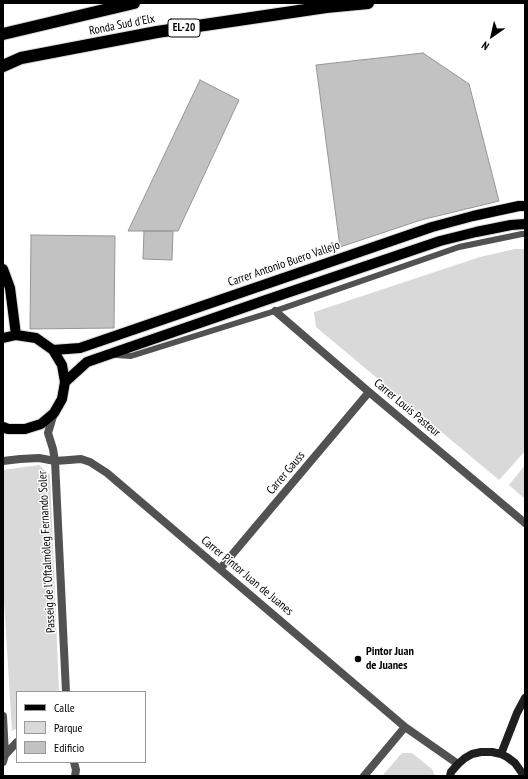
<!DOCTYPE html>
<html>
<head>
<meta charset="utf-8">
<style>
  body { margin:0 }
  #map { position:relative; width:528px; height:779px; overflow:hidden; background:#fff; font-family:"PT Sans Narrow",sans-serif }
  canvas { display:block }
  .frame { position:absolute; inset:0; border:4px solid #000; pointer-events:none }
  .legend { position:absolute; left:16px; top:691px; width:130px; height:72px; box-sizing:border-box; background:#fff; border:1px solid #999; margin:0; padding:5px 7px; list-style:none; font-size:12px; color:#000 }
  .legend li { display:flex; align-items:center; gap:8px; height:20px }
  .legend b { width:20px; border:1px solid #999 }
  .north { position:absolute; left:472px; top:16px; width:40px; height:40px; -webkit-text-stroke:3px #fff; paint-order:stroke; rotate:214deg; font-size:11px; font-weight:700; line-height:16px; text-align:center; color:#000 }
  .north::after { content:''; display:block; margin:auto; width:14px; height:18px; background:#000; clip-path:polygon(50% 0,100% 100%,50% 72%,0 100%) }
</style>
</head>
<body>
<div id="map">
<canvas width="528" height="779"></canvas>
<div class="frame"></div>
<ul class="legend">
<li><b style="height:5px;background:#000"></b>Calle</li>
<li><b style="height:11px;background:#d9d9d9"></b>Parque</li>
<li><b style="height:11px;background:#c2c2c2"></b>Edificio</li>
</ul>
<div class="north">N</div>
</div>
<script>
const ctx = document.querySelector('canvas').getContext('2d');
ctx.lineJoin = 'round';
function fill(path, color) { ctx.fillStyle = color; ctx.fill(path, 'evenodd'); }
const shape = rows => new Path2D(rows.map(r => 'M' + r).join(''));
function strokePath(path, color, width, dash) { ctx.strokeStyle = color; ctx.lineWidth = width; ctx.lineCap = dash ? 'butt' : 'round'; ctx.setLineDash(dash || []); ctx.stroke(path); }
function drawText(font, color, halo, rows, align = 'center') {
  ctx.font = font + ' "PT Sans Narrow",sans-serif'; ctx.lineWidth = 3; ctx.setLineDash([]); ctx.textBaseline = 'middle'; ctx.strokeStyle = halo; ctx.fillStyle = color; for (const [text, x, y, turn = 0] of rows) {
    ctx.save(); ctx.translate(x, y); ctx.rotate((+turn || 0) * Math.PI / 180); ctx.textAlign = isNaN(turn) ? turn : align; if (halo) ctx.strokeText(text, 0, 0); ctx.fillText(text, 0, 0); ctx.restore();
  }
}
fill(shape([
  [515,249,525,249,525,376,524,377,525,378,525,451,499,480,316,327,314,312,480,257],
  [39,465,50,475,59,692,17,692,17,728,12,731,3,584,3,470],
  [525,465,525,499,509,485],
  [402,753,412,753,432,769,435,776,382,776]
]), '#d9d9d9');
const building = shape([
  [423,53,469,84,499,201,421,220,340,247,316,65,423,53],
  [200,80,239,100,178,231,128,231,200,80],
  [144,231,173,231,172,260,143,259,144,231],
  [31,235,115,236,114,328,30,329,31,235]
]);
fill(building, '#c2c2c2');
strokePath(building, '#969696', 1);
const primary = shape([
  [3,269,10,288,16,335],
  [3,338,16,335,36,338,53,350,62,365,65,382,62,399,54,413,41,424,25,429,8,429,3,427],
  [53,350,80,348,432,227,473,216,519,206,525,206],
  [65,382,87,362,263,301,440,241,476,232,511,225,525,224]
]);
const highway = shape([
  [3,34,134,3],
  [3,66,21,58,157,32,326,7,368,3]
]);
strokePath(primary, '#dbdbdb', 12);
strokePath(highway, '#dbdbdb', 14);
strokePath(shape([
  [116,355,131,356,275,311,459,247,522,234,525,234]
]), '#525252', 6);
strokePath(shape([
  [275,311,369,392,525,523],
  [54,413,48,433,53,449,55,461,66,692],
  [3,461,20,459,39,458,55,461,69,460,81,459,90,462,107,473,405,727,458,764],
  [220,569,369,392],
  [3,716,5,755],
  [3,762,5,755,17,742],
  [74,762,76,770,75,776],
  [364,776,405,727]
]), '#525252', 8);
strokePath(shape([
  [501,754,517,713,525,698],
  [450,776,451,772,458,764,465,758,472,754,481,752,492,752,501,754,507,757,515,763,522,773,523,776]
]), '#1f1f1f', 8);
strokePath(primary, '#000', 10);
strokePath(highway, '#000', 12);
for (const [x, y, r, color] of [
  [358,659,4,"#000"]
]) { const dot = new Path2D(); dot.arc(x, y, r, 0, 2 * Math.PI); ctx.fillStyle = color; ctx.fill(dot); strokePath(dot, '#fff', 1.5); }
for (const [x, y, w] of [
  [184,28,32]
]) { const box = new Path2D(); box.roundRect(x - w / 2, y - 9, w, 18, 3); ctx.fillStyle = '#fff'; ctx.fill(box); strokePath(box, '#000', 1); }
drawText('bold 11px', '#000', null, [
  ["EL-20",184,28]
]);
drawText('12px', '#000', '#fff', [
  ["Ronda Sud d'Elx",122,25,-11],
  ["Carrer Antonio Buero Vallejo",284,264,-19],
  ["Carrer Louis Pasteur",407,408,40],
  ["Carrer Gauss",286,473,-50],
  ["Passeig de l'Oftalmòleg Fernando Soler",47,552,-93],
  ["Carrer Pintor Juan de Juanes",247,576,40]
]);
drawText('bold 12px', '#000', '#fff', [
  ["Pintor Juan",366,652],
  ["de Juanes",366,666]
], 'left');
</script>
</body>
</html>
